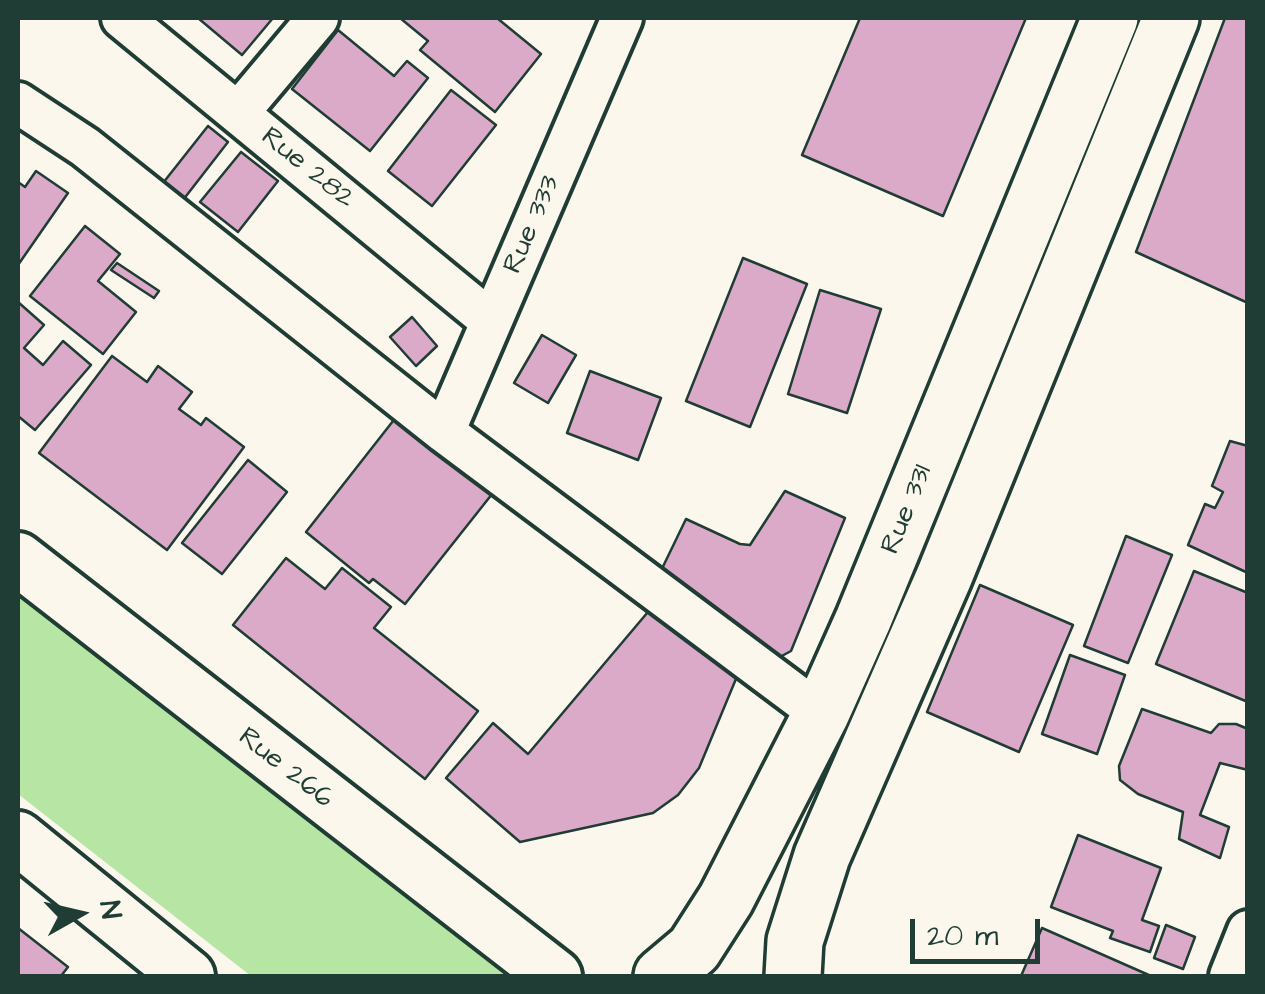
<!DOCTYPE html>
<html>
<head>
<meta charset="utf-8">
<style>
  body { margin:0 }
  #map { position:relative; width:1265px; height:994px; overflow:hidden; background:#fbf7ec; font-family:"Architects Daughter",sans-serif }
  canvas { display:block }
  .frame { position:absolute; inset:0; border:20px solid #1f3d34; pointer-events:none }
  .north { position:absolute; left:30px; top:864px; width:100px; height:100px; -webkit-text-stroke:8px #fbf7ec; paint-order:stroke; rotate:82deg; font-size:28px; font-weight:700; line-height:40px; text-align:center; color:#1f3d34 }
  .north::after { content:''; display:block; margin:auto; width:35px; height:45px; background:#1f3d34; clip-path:polygon(50% 0,100% 100%,50% 72%,0 100%) }
  .scale { position:absolute; left:910px; top:919px; width:130px; height:45px; box-sizing:border-box; border:5px solid #1f3d34; border-top:0; padding-left:12px; font-size:30px; line-height:35px; white-space:nowrap; color:#1f3d34; -webkit-text-stroke:8px #fbf7ec; paint-order:stroke }
</style>
</head>
<body>
<div id="map">
<canvas width="1265" height="994"></canvas>
<div class="frame"></div>
<div class="north">N</div>
<div class="scale">20 m</div>
</div>
<script>
const ctx = document.querySelector('canvas').getContext('2d');
ctx.lineJoin = 'round';
function fill(path, color) { ctx.fillStyle = color; ctx.fill(path, 'evenodd'); }
const shape = rows => new Path2D(rows.map(r => 'M' + r).join(''));
function strokePath(path, color, width, dash) { ctx.strokeStyle = color; ctx.lineWidth = width; ctx.lineCap = dash ? 'butt' : 'round'; ctx.setLineDash(dash || []); ctx.stroke(path); }
function drawText(font, color, halo, rows, align = 'center') {
  ctx.font = font + ' "Architects Daughter",sans-serif'; ctx.lineWidth = 8; ctx.setLineDash([]); ctx.textBaseline = 'middle'; ctx.strokeStyle = halo; ctx.fillStyle = color; for (const [text, x, y, turn = 0] of rows) {
    ctx.save(); ctx.translate(x, y); ctx.rotate((+turn || 0) * Math.PI / 180); ctx.textAlign = isNaN(turn) ? turn : align; if (halo) ctx.strokeText(text, 0, 0); ctx.fillText(text, 0, 0); ctx.restore();
  }
}
fill(shape([
  [18,570,525,976,251,976,18,794]
]), '#b7e5a3');
const building = shape([
  [198,18,273,18,242,55,198,18],
  [400,18,497,18,541,54,495,112,420,50,428,41,400,18],
  [860,18,1026,18,943,216,802,155,860,18],
  [1225,18,1248,18,1248,303,1136,252,1225,18],
  [338,30,394,76,407,61,428,78,370,151,292,89,338,30],
  [451,90,496,125,432,206,388,171,451,90],
  [208,126,228,142,183,200,163,183,208,126],
  [241,152,278,181,238,232,200,202,241,152],
  [36,171,68,193,18,265,18,182,25,187,36,171],
  [85,226,120,254,98,281,136,312,103,354,30,296,85,226],
  [743,258,807,284,750,427,686,401,743,258],
  [117,263,159,291,154,298,111,270,117,263],
  [820,290,881,309,847,413,788,394,820,290],
  [18,302,44,325,24,348,43,365,63,341,91,365,35,430,18,416,18,302],
  [412,317,437,346,416,366,390,337,412,317],
  [542,335,576,355,548,403,514,383,542,335],
  [112,356,147,382,158,366,192,392,179,409,201,425,206,418,244,447,167,550,39,453,112,356],
  [590,371,661,398,638,460,567,433,590,371],
  [404,407,500,484,405,604,373,579,369,583,306,532,404,407],
  [1230,441,1248,446,1248,573,1188,545,1205,504,1215,508,1223,492,1212,486,1230,441],
  [248,460,287,492,222,574,182,543,248,460],
  [785,491,845,518,791,651,767,664,656,581,686,519,740,544,750,545,785,491],
  [1126,536,1172,555,1128,663,1084,646,1126,536],
  [286,558,325,589,342,568,391,607,374,628,478,711,425,779,233,625,286,558],
  [1194,571,1248,593,1248,702,1156,664,1194,571],
  [980,585,1073,625,1019,752,927,712,980,585],
  [653,606,738,674,699,768,678,795,653,813,520,842,446,778,493,723,528,754,653,606],
  [1070,655,1125,675,1097,754,1042,734,1070,655],
  [1142,709,1211,733,1219,724,1236,724,1248,729,1248,770,1220,763,1200,815,1229,827,1220,858,1179,839,1183,812,1138,794,1120,780,1119,766,1142,709],
  [1078,835,1161,868,1142,920,1159,926,1150,952,1110,938,1113,931,1051,907,1078,835],
  [1166,925,1195,937,1183,969,1154,958,1166,925],
  [18,928,68,967,61,976,18,976,18,928],
  [1042,928,1151,976,1021,976,1042,928]
]);
fill(building, '#dbaac9');
strokePath(building, '#1f3d34', 2.5);
const minor = shape([
  [122,18,491,321],
  [18,103,85,147,444,432,821,714],
  [238,113,318,18],
  [444,432,622,18],
  [1230,976,1248,931]
]);
const tertiary = shape([
  [18,559,555,976],
  [18,838,188,976]
]);
const secondary = shape([
  [662,976,694,949,726,899,821,714,863,620,1110,18],
  [793,976,795,941,822,856,944,577,1171,18]
]);
strokePath(minor, '#1f3d34', 48);
strokePath(tertiary, '#1f3d34', 60);
strokePath(secondary, '#1f3d34', 62);
strokePath(minor, '#fbf7ec', 40);
strokePath(tertiary, '#fbf7ec', 52);
strokePath(secondary, '#fbf7ec', 55);
drawText('28px', '#1f3d34', '#fbf7ec', [
  ["Rue 282",307,169,39],
  ["Rue 333",533,225,-67],
  ["Rue 331",908,510,-68],
  ["Rue 266",285,769,38]
]);
</script>
</body>
</html>
